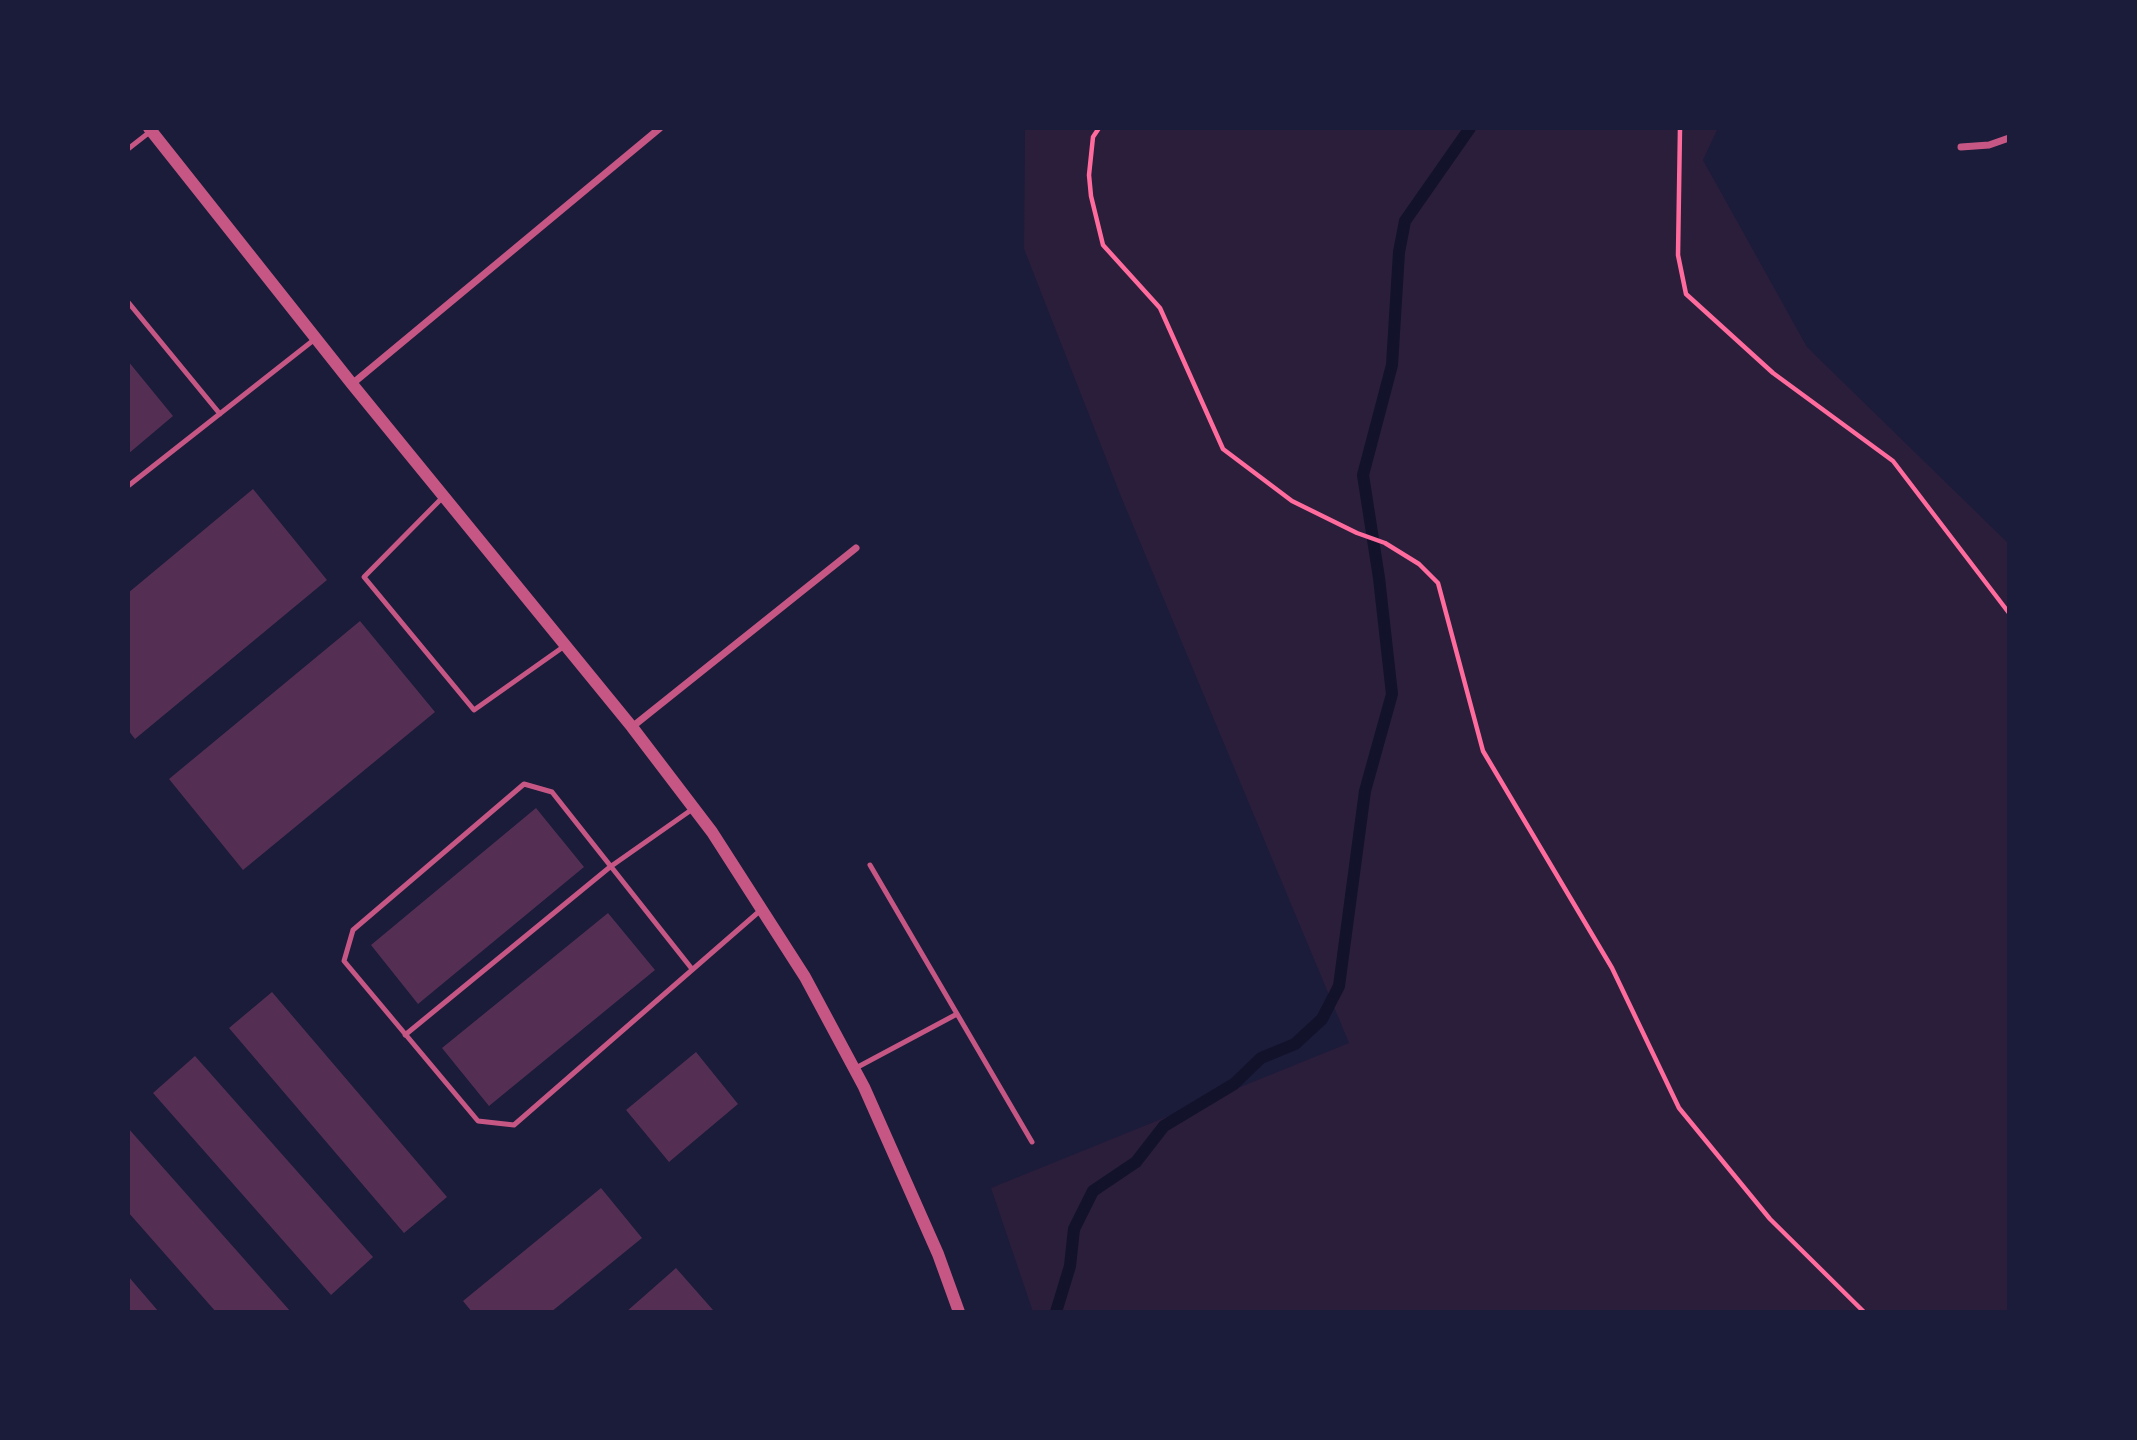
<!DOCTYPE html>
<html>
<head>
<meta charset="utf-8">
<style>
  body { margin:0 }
  #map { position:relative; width:2137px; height:1440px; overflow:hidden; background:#1b1b3a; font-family:Manrope,sans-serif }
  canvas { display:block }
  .frame { position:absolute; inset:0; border:130px solid #1b1b3a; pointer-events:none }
</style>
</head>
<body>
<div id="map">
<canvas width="2137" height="1440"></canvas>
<div class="frame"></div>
</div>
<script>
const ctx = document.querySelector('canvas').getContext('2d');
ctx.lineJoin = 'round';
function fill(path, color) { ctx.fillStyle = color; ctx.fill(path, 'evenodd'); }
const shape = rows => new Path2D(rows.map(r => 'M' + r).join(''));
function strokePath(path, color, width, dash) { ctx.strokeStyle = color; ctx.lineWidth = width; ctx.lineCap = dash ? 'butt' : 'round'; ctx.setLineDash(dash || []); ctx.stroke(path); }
fill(shape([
  [1025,128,1718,128,1703,160,1807,347,2009,544,2009,1312,1033,1312,991,1188,1349,1043,1122,499,1024,249]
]), '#2a1e3b');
strokePath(shape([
  [1056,1312,1070,1266,1074,1229,1093,1191,1136,1162,1164,1126,1234,1084,1261,1058,1295,1044,1322,1019,1339,986,1365,791,1392,694,1379,578,1363,475,1392,365,1399,252,1405,221,1470,128]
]), '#12122b', 12);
fill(shape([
  [128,361,173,416,128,454],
  [253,489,327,580,135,739,128,730,128,593],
  [360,621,435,712,243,870,169,779],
  [536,808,584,867,418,1004,371,945],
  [608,913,655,970,489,1106,442,1048],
  [272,992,447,1197,404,1233,229,1028],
  [696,1052,738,1104,669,1162,626,1110],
  [195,1056,373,1257,331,1295,153,1093],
  [128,1128,291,1312,216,1312,128,1212],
  [601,1188,642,1238,551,1312,472,1312,463,1301],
  [676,1268,713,1310,711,1312,626,1312],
  [128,1276,159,1312,128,1312]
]), '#542f53');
strokePath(shape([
  [1099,128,1093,137,1089,175,1091,196,1103,245,1160,308,1223,449,1292,501,1357,533,1385,543,1419,564,1438,583,1483,751,1612,968,1679,1108,1770,1219,1864,1312],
  [1680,128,1678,255,1686,294,1773,373,1893,461,2009,613]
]), '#ff6b9d', 4.5);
strokePath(shape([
  [128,149,151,131],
  [128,302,220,414],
  [128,486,315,339],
  [444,496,364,577,474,710,566,645],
  [870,865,1032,1142],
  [692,969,552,792,524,784,353,930,344,961,478,1121,514,1125,762,909],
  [405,1035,610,867,694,808],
  [854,1069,957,1014]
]), '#c65784', 5);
strokePath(shape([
  [1961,147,1989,145,2009,138],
  [352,384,660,128],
  [632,727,856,548]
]), '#c65784', 7);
strokePath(shape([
  [149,128,352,384,632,727,712,832,805,977,864,1087,938,1254,959,1312]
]), '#c65784', 12);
</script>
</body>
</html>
